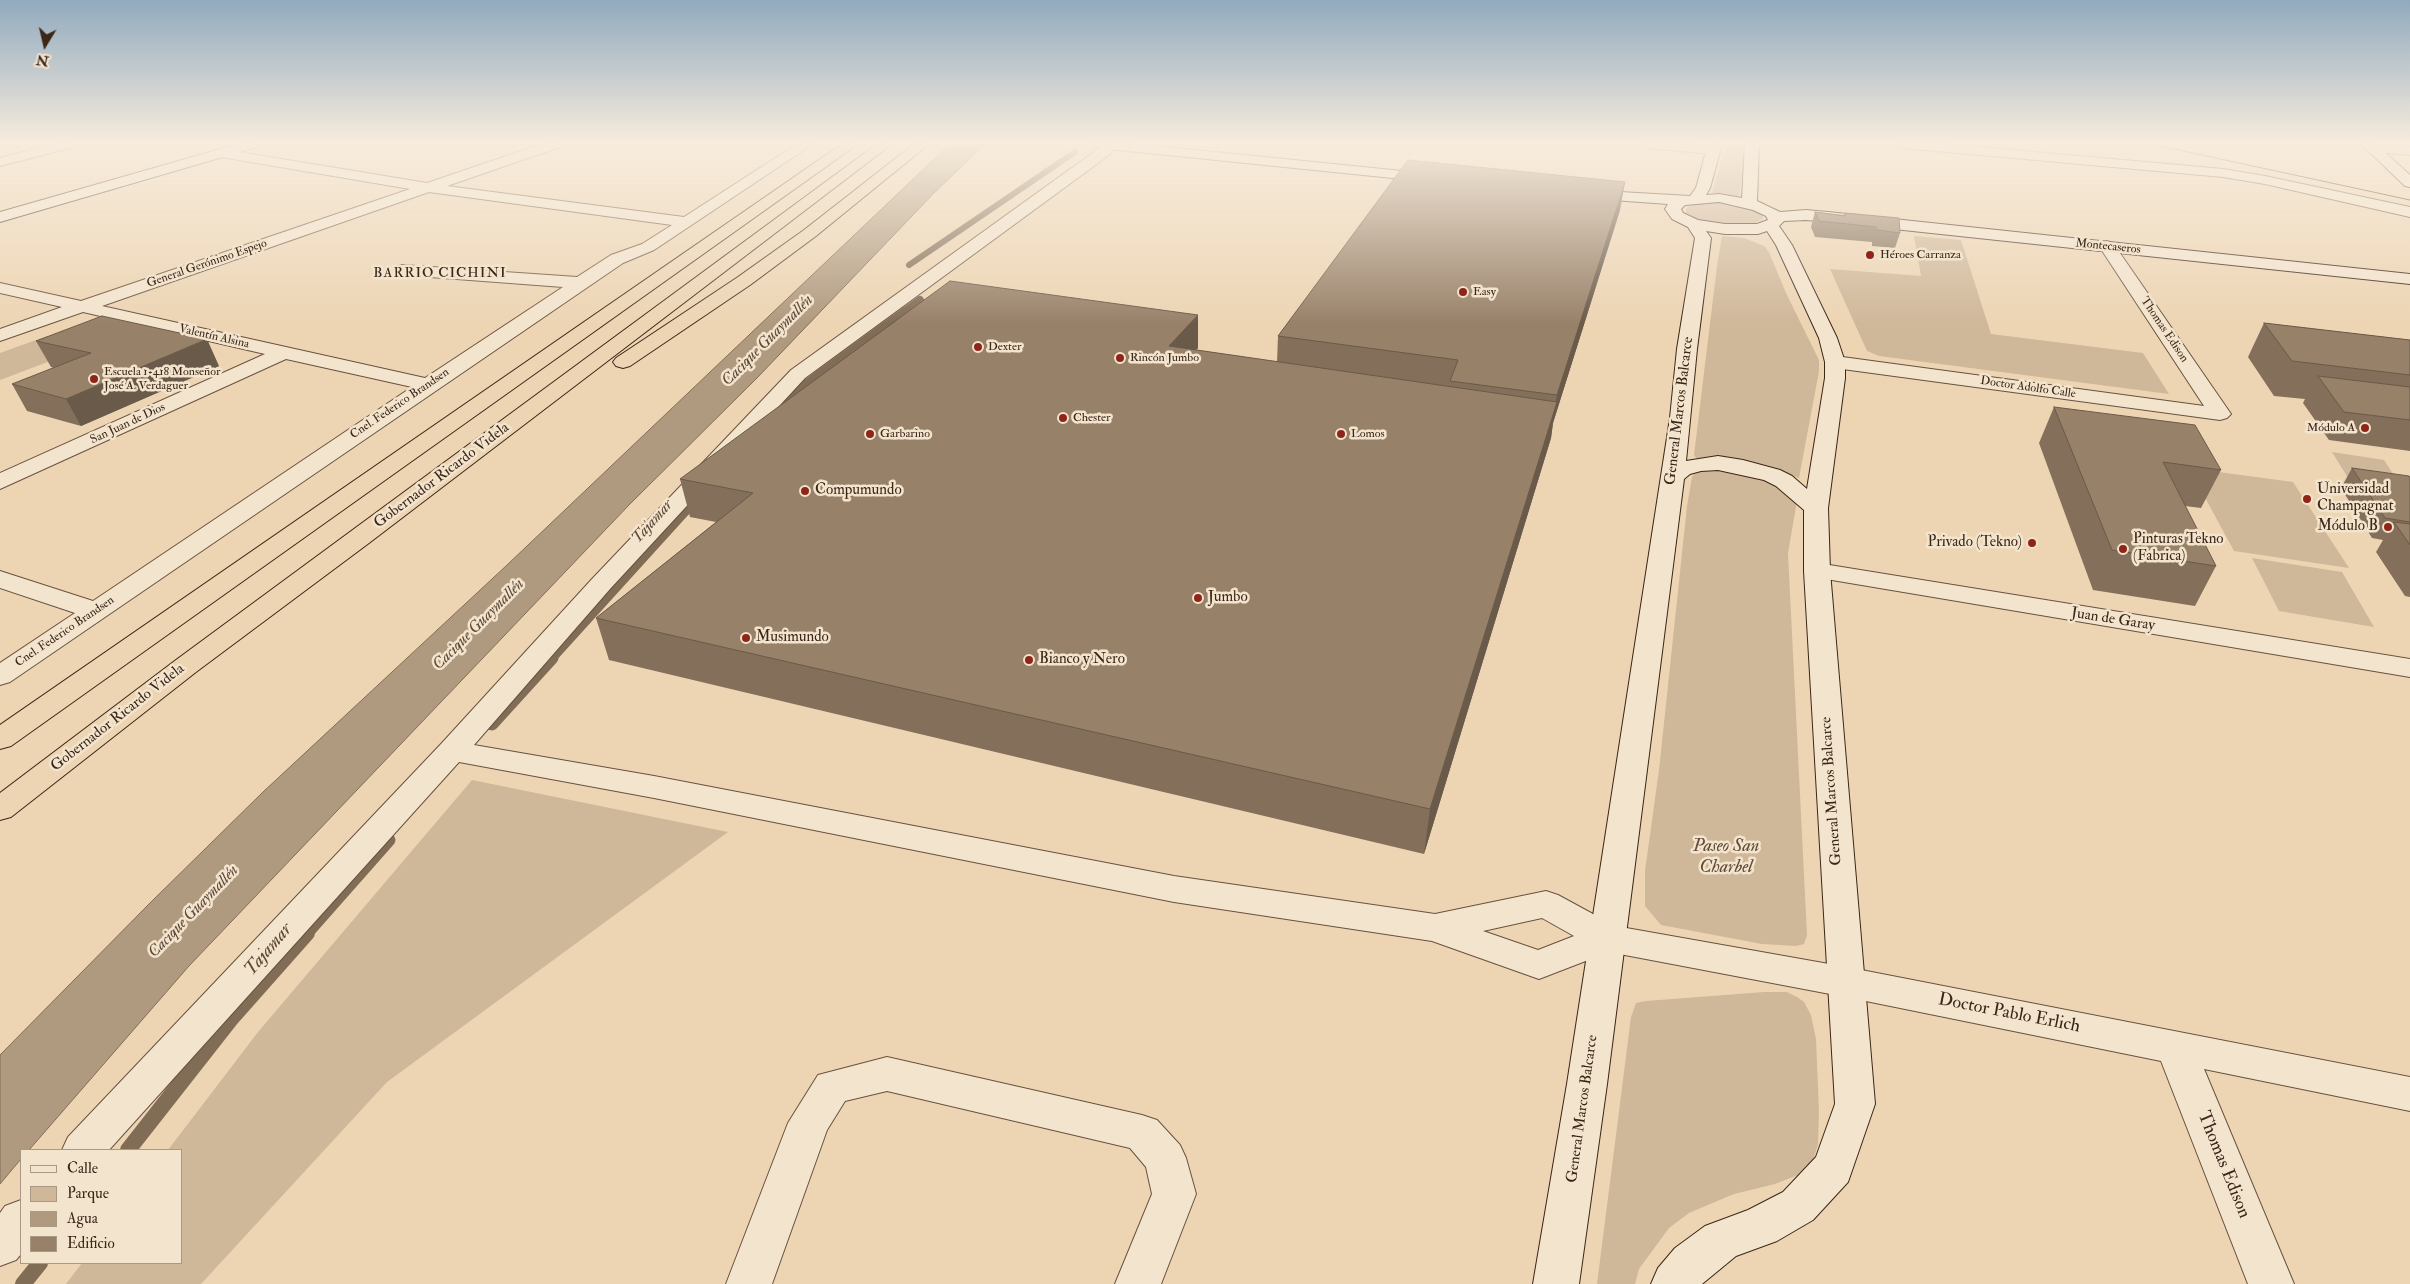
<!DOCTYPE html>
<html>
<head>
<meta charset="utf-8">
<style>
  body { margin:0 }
  #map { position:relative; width:2410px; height:1284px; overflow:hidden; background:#edd5b4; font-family:"IM FELL Double Pica",serif }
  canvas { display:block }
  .legend { position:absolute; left:20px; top:1149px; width:162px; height:115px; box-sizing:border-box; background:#f3e4ce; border:1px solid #a99885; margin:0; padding:6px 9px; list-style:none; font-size:15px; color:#3b2618 }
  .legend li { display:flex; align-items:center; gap:10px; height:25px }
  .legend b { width:25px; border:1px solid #a99885 }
  .north { position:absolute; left:20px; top:20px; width:50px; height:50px; -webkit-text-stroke:4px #f3e4ce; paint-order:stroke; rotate:189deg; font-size:14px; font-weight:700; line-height:20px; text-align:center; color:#3b2618 }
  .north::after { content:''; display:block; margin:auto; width:18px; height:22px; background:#3b2618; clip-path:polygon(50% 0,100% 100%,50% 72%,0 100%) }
</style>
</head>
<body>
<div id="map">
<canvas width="2410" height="1284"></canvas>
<ul class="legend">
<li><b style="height:6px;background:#f3e4ce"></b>Calle</li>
<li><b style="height:14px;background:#cfb799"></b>Parque</li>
<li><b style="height:14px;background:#b09a7f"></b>Agua</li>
<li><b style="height:14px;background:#988169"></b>Edificio</li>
</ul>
<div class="north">N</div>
</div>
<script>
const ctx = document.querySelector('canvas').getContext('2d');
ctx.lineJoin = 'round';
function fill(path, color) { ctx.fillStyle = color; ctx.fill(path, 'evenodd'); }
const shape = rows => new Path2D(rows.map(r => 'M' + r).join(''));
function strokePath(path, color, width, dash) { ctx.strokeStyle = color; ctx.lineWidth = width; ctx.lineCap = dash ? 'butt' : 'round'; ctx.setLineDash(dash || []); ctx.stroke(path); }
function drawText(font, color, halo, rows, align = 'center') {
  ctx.font = font + ' "IM FELL Double Pica",serif'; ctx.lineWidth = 5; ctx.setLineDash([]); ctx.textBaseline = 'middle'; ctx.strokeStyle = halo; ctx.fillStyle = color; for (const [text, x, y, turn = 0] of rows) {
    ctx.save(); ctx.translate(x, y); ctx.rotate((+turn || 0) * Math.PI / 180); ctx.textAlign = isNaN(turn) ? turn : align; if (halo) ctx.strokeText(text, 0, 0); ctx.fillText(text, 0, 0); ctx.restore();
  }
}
fill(shape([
  [1726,144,1747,144,1739,196,1712,193],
  [1718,202,1730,203,1759,212,1763,216,1763,219,1751,225,1739,226,1700,221,1686,213,1686,209,1690,205],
  [1722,236,1744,238,1764,246,1769,252,1786,293,1819,360,1819,371,1799,478,1756,463,1723,458,1696,458,1694,455,1717,266],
  [1914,236,1961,240,1991,334,2143,353,2169,394,1879,356,1867,351,1830,269,1921,276],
  [899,306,942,312,856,379,809,372],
  [47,336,90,346,0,380,0,353],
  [2332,452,2384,460,2407,495,2353,486],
  [1709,467,1773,482,1797,501,1788,553,1807,935,1804,944,1796,946,1762,944,1661,925,1645,906,1645,871,1659,770,1687,506,1692,477,1696,471],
  [2189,468,2293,482,2349,568,2234,551],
  [2252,558,2342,572,2374,627,2279,611],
  [472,780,728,832,387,1082,201,1284,66,1284,82,1263,181,1263,181,1150,168,1150,258,1032],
  [1764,992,1787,992,1797,997,1804,1002,1811,1015,1816,1039,1819,1111,1818,1144,1813,1161,1798,1175,1775,1184,1734,1194,1689,1213,1669,1228,1639,1269,1635,1284,1597,1284,1631,1017,1636,1003,1646,1001]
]), '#cfb799');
const water = shape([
  [950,144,985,144,934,193,757,378,629,505,189,966,29,1150,21,1150,21,1159,0,1184,0,1055,151,902,263,792,507,565,950,144]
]);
fill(water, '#b09a7f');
strokePath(water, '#816c56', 1);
strokePath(shape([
  [909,265,1075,152]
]), '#816c56', 6);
strokePath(shape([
  [773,414,793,393,920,300]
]), '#816c56', 8);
strokePath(shape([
  [551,659,697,498]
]), '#816c56', 10);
strokePath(shape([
  [492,724,552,658],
  [306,934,389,840]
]), '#816c56', 13);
strokePath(shape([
  [128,1150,230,1020,307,933],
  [23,1284,40,1263]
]), '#816c56', 16);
const street = shape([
  [54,144,76,144,74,147,0,166,0,158,54,144],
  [542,144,562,144,560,147,447,186,684,217,797,144,813,144,654,250,623,263,10,682,0,685,0,663,75,613,0,588,0,571,93,601,412,387,286,359,0,489,0,473,265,354,83,312,0,341,0,329,62,307,0,293,0,283,81,301,410,189,221,157,214,153,216,150,221,149,427,183,542,144],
  [429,192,672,225,642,244,611,255,577,277,403,265,397,266,395,270,397,274,403,275,563,287,425,378,102,306,429,192],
  [1105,144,1120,144,1109,155,805,378,610,589,474,745,654,776,1174,876,1435,914,1546,891,1558,895,1615,926,1846,967,2410,1077,2410,1111,2204,1069,2294,1284,2248,1284,2161,1061,1846,997,1609,952,1539,979,1432,941,1174,902,654,798,459,762,109,1150,62,1150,68,1137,441,744,592,579,791,370,1105,144],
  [1542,918,1574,936,1538,950,1483,931,1542,918],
  [1642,144,1690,144,1713,146,1720,150,1713,154,1649,148,1642,144],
  [1896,144,1946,144,2223,169,2265,176,2410,207,2410,217,2265,184,2223,177,1903,148,1896,144],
  [2373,144,2410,147,2410,155,2368,151,2366,148,2368,145,2373,144],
  [2107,241,2113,243,2231,414,2227,418,2220,420,1835,368,1828,366,1825,362,1828,358,1835,356,2204,406,2099,246,2101,243,2107,241],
  [1817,563,2410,659,2410,677,1808,576,1804,571,1808,566,1817,563],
  [887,1057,1142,1115,1157,1120,1180,1145,1186,1158,1196,1194,1161,1284,1115,1284,1152,1194,1146,1167,1130,1148,887,1091,845,1101,827,1130,772,1284,726,1284,788,1123,818,1075,887,1057],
  [21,1200,21,1254,16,1260,0,1266,0,1213,5,1206,21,1200]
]);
const secondary = shape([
  [238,144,259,144,257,147,0,222,0,212,238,144],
  [1091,144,1136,144,1432,174,1439,178,1432,182,1098,148,1091,144],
  [1708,144,1722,144,1710,188,1706,195,1719,194,1742,198,1745,144,1759,144,1757,201,1780,212,1806,210,1828,212,2410,274,2410,284,1828,222,1806,220,1784,221,1779,226,1792,245,1837,338,1845,362,1845,378,1828,508,1830,571,1875,1104,1848,1182,1813,1220,1777,1241,1736,1256,1702,1284,1651,1284,1658,1268,1675,1248,1705,1226,1748,1210,1783,1192,1816,1157,1835,1104,1804,571,1804,510,1776,486,1764,480,1718,470,1701,471,1690,474,1684,479,1607,1084,1579,1284,1533,1284,1567,1084,1670,418,1677,349,1695,238,1688,227,1672,219,1665,209,1668,204,1585,198,1578,194,1585,190,1690,196,1696,188,1708,144],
  [1719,202,1753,210,1766,216,1768,220,1757,224,1725,224,1698,220,1683,213,1681,209,1685,205,1719,202],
  [1706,231,1725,234,1758,234,1767,231,1776,245,1819,338,1825,362,1825,378,1807,489,1792,476,1780,470,1743,460,1718,456,1686,461,1697,349,1711,238,1706,231],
  [2361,144,2376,144,2410,175,2410,187,2405,186,2361,144]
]);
const highway = shape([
  [842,144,858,144,11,746,0,749,0,725,842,144],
  [877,144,892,144,369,543,196,672,11,817,0,820,0,793,176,660,877,144],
  [914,144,929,144,816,236,750,285,630,366,623,368,616,366,613,362,616,358,738,277,804,230,914,144]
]);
strokePath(street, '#68523f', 2);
strokePath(secondary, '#3b2618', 2);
strokePath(highway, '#3b2618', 2);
fill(street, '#f3e4ce');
fill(secondary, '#f3e4ce');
fill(highway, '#edd5b4');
strokePath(shape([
  [2151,144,2410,200]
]), '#3b2618', 1);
fill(shape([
  [1620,210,1553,423,1551,438,1424,854,609,660,596,618,716,522,690,517,680,479,1198,315,1198,348,1196,350,1277,362,1278,336],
  [1815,212,1844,215,1845,213,1900,233,1895,248,1872,246,1872,242,1815,237,1811,227],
  [2264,323,2410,340,2410,451,2329,440,2303,403,2305,399,2274,396,2248,357],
  [36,341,219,366,81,426,27,411,12,384,55,368,51,367],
  [2054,407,2221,470,2201,508,2185,506,2216,566,2195,606,2093,590,2039,443],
  [2352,468,2410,478,2410,597,2405,596,2376,552,2383,540,2372,538,2341,488]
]), '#836f5a');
fill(shape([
  [1625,182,1620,210,1553,423,1551,438,1424,854,1430,809,1554,411,1557,395],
  [1198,315,1198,348,1169,380,1169,346],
  [207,339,219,366,81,426,66,399]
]), '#6a5a4a');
const building = shape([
  [1408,160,1625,182,1557,395,1450,381,1458,360,1278,336,1408,160],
  [1815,212,1845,216,1845,213,1899,218,1900,233,1877,230,1876,227,1819,221,1815,212],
  [950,281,1198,315,1169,346,1557,402,1430,809,596,618,753,493,680,479,950,281],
  [102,316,207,339,66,399,12,384,91,353,36,341,102,316],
  [2264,323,2410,340,2410,375,2292,361,2264,323],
  [2318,376,2410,387,2410,420,2344,412,2318,376],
  [2054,407,2195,425,2221,470,2163,462,2216,566,2112,550,2054,407],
  [2352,468,2409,476,2410,478,2410,522,2385,518,2352,468],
  [2394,522,2410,524,2410,545,2394,522]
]);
fill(building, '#988169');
strokePath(building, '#6a5a4a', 1);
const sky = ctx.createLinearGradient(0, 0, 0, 324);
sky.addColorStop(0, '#91aabe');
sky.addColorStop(0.44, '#f7ecdd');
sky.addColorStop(1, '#f7ecdd00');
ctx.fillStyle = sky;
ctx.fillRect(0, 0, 2410, 324);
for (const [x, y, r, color] of [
  [1870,255,5,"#8f2418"],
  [1463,292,5,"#8f2418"],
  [978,347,5,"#8f2418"],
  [1120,358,5,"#8f2418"],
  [94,379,5,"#8f2418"],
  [1063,418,5,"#8f2418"],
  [2365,428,5,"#8f2418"],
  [870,434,5,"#8f2418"],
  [1341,434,5,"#8f2418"],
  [805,491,5,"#8f2418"],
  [2307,499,5,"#8f2418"],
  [2388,527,5,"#8f2418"],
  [2032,543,5,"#8f2418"],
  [2123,549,5,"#8f2418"],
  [1198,598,5,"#8f2418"],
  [746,638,5,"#8f2418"],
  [1029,660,5,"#8f2418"]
]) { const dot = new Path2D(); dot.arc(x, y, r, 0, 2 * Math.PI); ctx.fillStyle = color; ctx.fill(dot); strokePath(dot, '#f3e4ce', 2); }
drawText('12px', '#3b2618', '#f3e4ce', [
  ["Montecaseros",2108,247,6],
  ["General Gerónimo Espejo",207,264,-19],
  ["Thomas Edison",2164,330,56],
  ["Valentín Alsina",214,337,13],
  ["Doctor Adolfo Calle",2028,388,8],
  ["Cnel. Federico Brandsen",400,404,-34],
  ["San Juan de Dios",128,424,-25],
  ["Cnel. Federico Brandsen",65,632,-34]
]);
drawText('12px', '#3b2618', '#f3e4ce', [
  ["Héroes Carranza",1880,255],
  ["Easy",1473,292],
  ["Dexter",988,347],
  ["Rincón Jumbo",1130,358],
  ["Escuela 1-418 Monseñor",104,372],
  ["José A. Verdaguer",104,386],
  ["Chester",1073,418],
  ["Módulo A",2355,428,"right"],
  ["Garbarino",880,434],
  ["Lomos",1351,434]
], 'left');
ctx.letterSpacing = '1px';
drawText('14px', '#3b2618', '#f3e4ce', [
  ["BARRIO CICHINI",440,274]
]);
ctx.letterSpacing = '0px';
drawText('15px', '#3b2618', '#f3e4ce', [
  ["General Marcos Balcarce",1680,411,-83],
  ["Gobernador Ricardo Videla",442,476,-37],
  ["Juan de Garay",2113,620,9],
  ["Gobernador Ricardo Videla",118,718,-38],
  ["General Marcos Balcarce",1832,791,-94],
  ["General Marcos Balcarce",1583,1109,-82]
]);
drawText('15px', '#3b2618', '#f3e4ce', [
  ["Universidad",2317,490],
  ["Champagnat",2317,507],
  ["Compumundo",815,491],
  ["Módulo B",2378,527,"right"],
  ["Pinturas Tekno",2133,540],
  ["(Fabrica)",2133,557],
  ["Privado (Tekno)",2022,543,"right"],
  ["Jumbo",1208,598],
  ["Musimundo",756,638],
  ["Bianco y Nero",1039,660]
], 'left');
drawText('italic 16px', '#5e4937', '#f3e4ce', [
  ["Cacique Guaymallén",768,341,-45],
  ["Tajamar",653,522,-48],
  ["Cacique Guaymallén",479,625,-45],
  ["Cacique Guaymallén",194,912,-46]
]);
drawText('italic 18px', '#604a38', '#f3e4ce', [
  ["Paseo San",1726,847],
  ["Charbel",1726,868]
]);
drawText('18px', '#3b2618', '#f3e4ce', [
  ["Doctor Pablo Erlich",2009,1014,11],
  ["Thomas Edison",2223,1165,68]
]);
drawText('italic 19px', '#5e4937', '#f3e4ce', [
  ["Tajamar",269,950,-49]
]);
</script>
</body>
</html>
